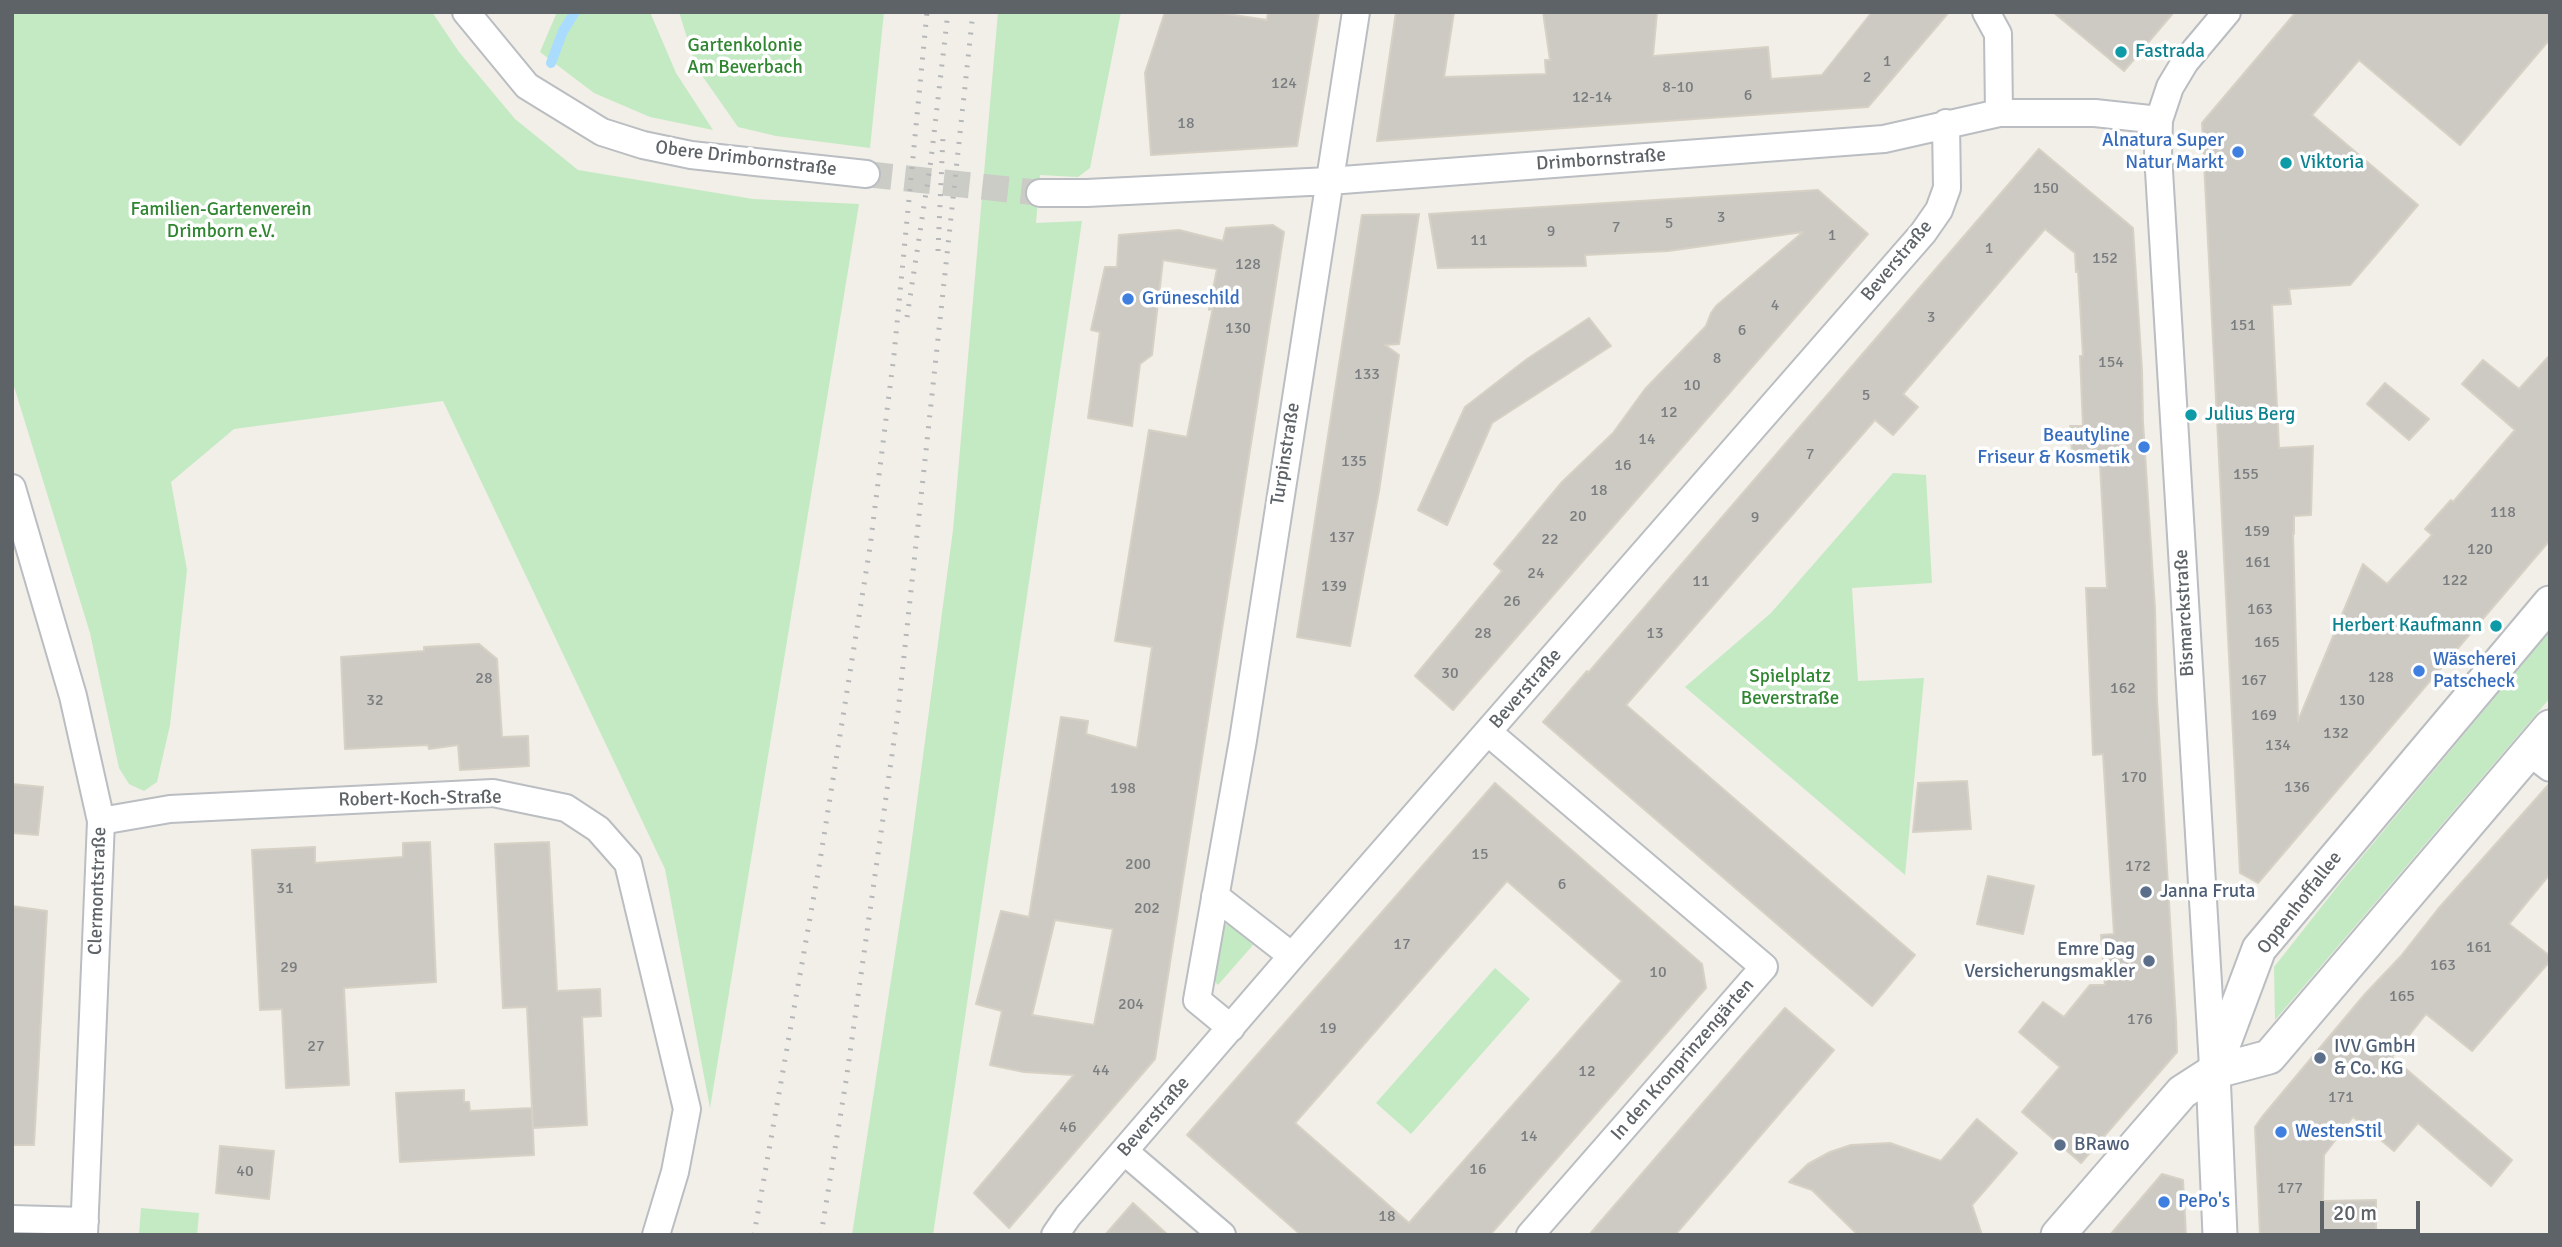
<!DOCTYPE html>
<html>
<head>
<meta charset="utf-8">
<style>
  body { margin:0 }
  #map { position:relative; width:2562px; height:1247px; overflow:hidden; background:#f1efe7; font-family:Signika,sans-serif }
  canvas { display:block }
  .frame { position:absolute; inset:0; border:14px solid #5e6368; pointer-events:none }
  .scale { position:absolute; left:2320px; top:1201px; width:100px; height:32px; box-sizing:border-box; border:4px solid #5e6368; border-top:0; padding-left:9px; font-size:21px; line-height:24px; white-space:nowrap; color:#5e6368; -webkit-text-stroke:5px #fff; paint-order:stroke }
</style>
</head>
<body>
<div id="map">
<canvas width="2562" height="1247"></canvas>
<div class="frame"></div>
<div class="scale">20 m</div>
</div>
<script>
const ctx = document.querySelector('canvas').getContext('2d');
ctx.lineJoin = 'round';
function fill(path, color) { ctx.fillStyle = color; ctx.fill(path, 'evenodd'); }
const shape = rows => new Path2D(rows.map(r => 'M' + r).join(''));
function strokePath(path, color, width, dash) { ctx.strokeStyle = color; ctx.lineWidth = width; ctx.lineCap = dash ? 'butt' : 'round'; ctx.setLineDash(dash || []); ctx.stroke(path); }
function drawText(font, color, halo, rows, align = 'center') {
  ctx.font = font + ' Signika,sans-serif'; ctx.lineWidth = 7; ctx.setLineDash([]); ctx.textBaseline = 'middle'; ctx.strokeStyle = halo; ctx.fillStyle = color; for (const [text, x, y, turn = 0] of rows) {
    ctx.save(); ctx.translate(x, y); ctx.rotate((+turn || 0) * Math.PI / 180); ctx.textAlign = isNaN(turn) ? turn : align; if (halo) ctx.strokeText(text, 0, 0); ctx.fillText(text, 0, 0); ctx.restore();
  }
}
fill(shape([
  [12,12,432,12,459,52,515,119,578,170,753,199,859,204,710,1108,665,869,443,401,234,429,171,482,187,570,170,725,157,782,144,791,129,784,119,768,90,633,12,380],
  [557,12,650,12,676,73,713,130,650,117,594,93,540,52],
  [679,12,884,12,870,148,776,136,738,127,696,67],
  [998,12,1121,12,1090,168,1078,177,1040,175,1036,223,1082,221,933,1235,852,1235,908,869,953,530],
  [1893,473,1926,475,1932,583,1852,588,1858,681,1924,678,1905,875,1685,687,1771,613],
  [2550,631,2550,698,2275,1020,2274,967,2341,882],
  [1232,924,1253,945,1218,985,1212,978,1223,925],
  [1495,968,1530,999,1411,1134,1376,1103],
  [141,1208,199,1213,197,1235,139,1235]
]), '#c4eac3');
strokePath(shape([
  [551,63,563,31,575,12]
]), '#aadcff', 10);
const building = shape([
  [1165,12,1214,12,1267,20,1268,12,1319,12,1297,146,1151,155,1145,73,1165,12],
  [1396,12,1454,12,1444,77,1546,74,1545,60,1550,60,1543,12,1657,12,1653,56,1768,47,1771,79,1822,75,1872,12,1949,12,1868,107,1377,141,1396,12],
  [2053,12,2174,12,2124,71,2053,12],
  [2296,12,2550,12,2550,39,2460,145,2359,60,2312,115,2418,205,2350,285,2289,289,2291,304,2272,305,2279,448,2313,446,2311,515,2294,516,2294,534,2293,533,2298,721,2363,564,2387,584,2432,535,2425,529,2451,500,2453,502,2515,430,2462,384,2483,360,2519,389,2550,355,2550,540,2258,883,2240,873,2202,123,2296,12],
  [2039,149,2133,228,2142,370,2143,422,2155,609,2157,699,2176,1021,2177,1052,2081,1163,2022,1112,2060,1067,2019,1032,2043,1002,2064,1017,2090,985,2105,985,2101,935,2114,934,2103,754,2093,755,2086,588,2107,588,2100,465,2073,465,2070,426,2083,426,2080,356,2083,356,2078,271,2076,272,2075,253,2045,229,1903,394,1918,407,1893,435,1875,420,1626,705,1915,955,1872,1006,1543,722,1587,671,1588,673,2039,149],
  [1818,190,1868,234,1453,710,1415,676,1502,571,1494,564,1562,482,1613,433,1645,389,1706,326,1711,313,1716,306,1803,232,1668,251,1585,255,1586,266,1438,268,1429,214,1818,190],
  [1419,214,1399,344,1385,345,1399,355,1379,491,1350,646,1297,637,1362,215,1419,214],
  [1273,225,1284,232,1155,1059,1009,1228,974,1193,1074,1075,1024,1072,990,1065,1002,1011,976,1004,1001,911,1029,917,1061,717,1088,721,1086,734,1137,748,1152,647,1115,641,1149,430,1187,437,1213,307,1209,310,1217,269,1163,260,1152,355,1140,364,1132,426,1088,418,1100,332,1091,330,1105,267,1117,267,1119,235,1179,230,1223,241,1226,228,1273,225],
  [1055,920,1113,929,1094,1025,1032,1015,1055,920],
  [1589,318,1611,346,1492,423,1447,525,1418,510,1465,407,1527,359,1589,318],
  [2385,383,2429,419,2409,440,2367,404,2385,383],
  [479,644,497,659,502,737,528,736,529,766,460,770,458,745,429,749,428,745,345,749,341,657,424,651,424,647,479,644],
  [1967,781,1971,829,1913,832,1918,783,1967,781],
  [1495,783,1702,964,1706,988,1490,1235,1301,1235,1187,1135,1495,783],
  [1507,881,1622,981,1409,1223,1295,1123,1507,881],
  [2550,783,2550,874,2509,924,2550,956,2550,961,2472,1051,2426,1014,2392,1057,2512,1160,2491,1186,2418,1123,2394,1151,2353,1117,2324,1155,2323,1201,2376,1200,2376,1235,2260,1235,2255,1127,2262,1117,2365,994,2401,956,2438,909,2550,783],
  [12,784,43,787,38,835,12,833,12,784],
  [430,842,436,982,344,988,349,1085,286,1088,282,1009,260,1010,252,850,315,847,315,863,403,857,403,843,430,842],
  [549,842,557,991,600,989,601,1016,582,1017,587,1125,533,1128,527,1007,503,1008,495,844,549,842],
  [1988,876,2034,886,2023,934,1977,924,1988,876],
  [12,906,47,911,34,1145,12,1145,12,906],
  [1785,1008,1834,1050,1675,1235,1589,1235,1785,1008],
  [464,1090,464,1102,469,1102,470,1111,532,1108,534,1155,400,1162,396,1093,464,1090],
  [1977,1119,2017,1153,1972,1205,1982,1235,1858,1235,1812,1190,1789,1182,1808,1164,1830,1152,1851,1145,1890,1143,1941,1161,1977,1119],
  [220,1146,274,1151,269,1199,216,1193,220,1146],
  [2162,1174,2183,1180,2186,1235,2110,1235,2162,1174],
  [1133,1203,1168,1235,1105,1235,1133,1203]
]);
fill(building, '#cdcac4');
strokePath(building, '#d7d1c5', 2);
strokePath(shape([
  [866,174,1040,193]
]), '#ccccc7', 26, [26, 13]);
const minor = shape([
  [466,12,527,86,602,132,643,145,691,155,866,174],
  [1986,12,1998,34,1999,113],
  [1040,193,1087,193,1329,181,1884,139,1999,113,2095,113,2159,120],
  [12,488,73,696,101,821,84,1235],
  [1489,733,1764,967,1530,1235],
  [2529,752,2550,768],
  [101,821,170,809,493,793,566,808,598,829,628,863,687,1109,675,1172,656,1235],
  [1215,896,1292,956],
  [1231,1028,1197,1000,1243,740,1356,12],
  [2213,1066,2158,154,2159,120,2170,87,2185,62,2227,12],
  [1124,1151,1222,1235],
  [12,1219,85,1221],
  [1055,1235,1068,1216,1292,956,1923,233,1939,210,1947,188,1946,123]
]);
const tertiary = shape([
  [2058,1235,2182,1092,2213,1072,2269,1057,2550,727],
  [2220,1235,2213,1072,2259,949,2550,603]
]);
strokePath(minor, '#babdc1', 30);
strokePath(tertiary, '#babdc1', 37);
strokePath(minor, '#fff', 26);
strokePath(tertiary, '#fff', 33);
strokePath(shape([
  [938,251,943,136],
  [907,317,931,160,948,12],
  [754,1235,819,867,870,547,894,355,927,12],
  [821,1235,846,1081,898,712,973,12]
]), '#b6b7b8', 5, [2, 9]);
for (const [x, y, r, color] of [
  [2121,52,7,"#0f9aa8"],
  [2238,152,7,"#3f7fe0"],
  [2286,163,7,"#0f9aa8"],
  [1128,299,7,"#3f7fe0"],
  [2191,415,7,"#0f9aa8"],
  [2144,447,7,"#3f7fe0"],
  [2496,626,7,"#0f9aa8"],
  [2419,671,7,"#3f7fe0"],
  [2146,892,7,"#5c6f8a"],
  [2149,961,7,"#5c6f8a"],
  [2320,1058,7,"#5c6f8a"],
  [2281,1132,7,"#3f7fe0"],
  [2060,1145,7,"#5c6f8a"],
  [2164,1202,7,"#3f7fe0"]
]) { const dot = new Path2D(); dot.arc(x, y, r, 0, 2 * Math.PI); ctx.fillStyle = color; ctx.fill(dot); strokePath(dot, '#fff', 2.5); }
drawText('16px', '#7a7d7f', null, [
  ["1",1887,62],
  ["2",1867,78],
  ["124",1284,84],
  ["8-10",1678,88],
  ["6",1748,96],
  ["12-14",1592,98],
  ["18",1186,124],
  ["150",2046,189],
  ["3",1721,218],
  ["5",1669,224],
  ["7",1616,228],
  ["9",1551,232],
  ["1",1832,236],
  ["11",1479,241],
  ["1",1989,249],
  ["152",2105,259],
  ["128",1248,265],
  ["4",1775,306],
  ["3",1931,318],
  ["151",2243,326],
  ["130",1238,329],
  ["6",1742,331],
  ["8",1717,359],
  ["154",2111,363],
  ["133",1367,375],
  ["10",1692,386],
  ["5",1866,396],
  ["12",1669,413],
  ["14",1647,440],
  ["7",1810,455],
  ["135",1354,462],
  ["16",1623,466],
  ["155",2246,475],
  ["18",1599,491],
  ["118",2503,513],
  ["20",1578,517],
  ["9",1755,518],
  ["159",2257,532],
  ["137",1342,538],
  ["22",1550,540],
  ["120",2480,550],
  ["161",2258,563],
  ["24",1536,574],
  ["122",2455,581],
  ["11",1701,582],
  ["139",1334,587],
  ["26",1512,602],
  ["163",2260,610],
  ["28",1483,634],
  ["13",1655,634],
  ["165",2267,643],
  ["30",1450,674],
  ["128",2381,678],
  ["28",484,679],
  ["167",2254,681],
  ["162",2123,689],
  ["32",375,701],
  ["130",2352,701],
  ["169",2264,716],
  ["132",2336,734],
  ["134",2278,746],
  ["170",2134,778],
  ["136",2297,788],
  ["198",1123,789],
  ["15",1480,855],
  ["200",1138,865],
  ["172",2138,867],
  ["6",1562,885],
  ["31",285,889],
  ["202",1147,909],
  ["17",1402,945],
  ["161",2479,948],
  ["163",2443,966],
  ["29",289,968],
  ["10",1658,973],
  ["165",2402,997],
  ["204",1131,1005],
  ["176",2140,1020],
  ["19",1328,1029],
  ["27",316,1047],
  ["44",1101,1071],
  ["12",1587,1072],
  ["171",2341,1098],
  ["46",1068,1128],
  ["14",1529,1137],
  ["16",1478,1170],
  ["40",245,1172],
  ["177",2290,1189],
  ["18",1387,1217]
]);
drawText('19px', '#308531', '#fff', [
  ["Gartenkolonie",745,46],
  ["Am Beverbach",745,68],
  ["Familien-Gartenverein",221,210],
  ["Drimborn e.V.",221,232],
  ["Spielplatz",1790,677],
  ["Beverstraße",1790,699]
]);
drawText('19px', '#0d838f', '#fff', [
  ["Fastrada",2135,52],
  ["Viktoria",2300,163],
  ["Julius Berg",2205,415],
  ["Herbert Kaufmann",2482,626,"right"]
], 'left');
drawText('19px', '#366cbe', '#fff', [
  ["Alnatura Super",2224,141,"right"],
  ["Natur Markt",2224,163,"right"],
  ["Grüneschild",1142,299],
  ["Beautyline",2130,436,"right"],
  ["Friseur & Kosmetik",2130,458,"right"],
  ["Wäscherei",2433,660],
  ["Patscheck",2433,682],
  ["WestenStil",2295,1132],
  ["PePo's",2178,1202]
], 'left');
drawText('19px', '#5e6368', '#fff', [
  ["Obere Drimbornstraße",746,159,7],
  ["Drimbornstraße",1601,160,-4],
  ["Beverstraße",1897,261,-50],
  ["Turpinstraße",1286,454,-81],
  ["Bismarckstraße",2185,613,-93],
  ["Beverstraße",1526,689,-49],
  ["Robert-Koch-Straße",420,799,-1],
  ["Clermontstraße",98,891,-88],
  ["Oppenhoffallee",2300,903,-52],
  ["In den Kronprinzengärten",1683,1060,-49],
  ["Beverstraße",1154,1117,-49]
]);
drawText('19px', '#4e5e75', '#fff', [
  ["Janna Fruta",2160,892],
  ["Emre Dag",2135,950,"right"],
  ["Versicherungsmakler",2135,972,"right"],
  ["IVV GmbH",2334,1047],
  ["& Co. KG",2334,1069],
  ["BRawo",2074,1145]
], 'left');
</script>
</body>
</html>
